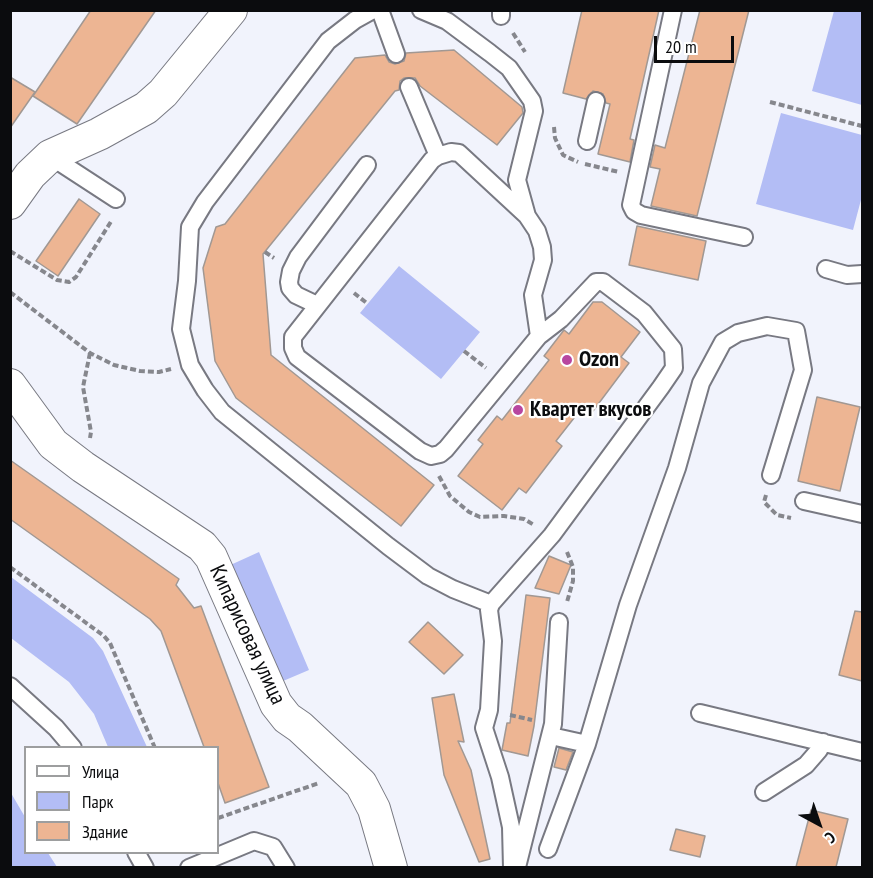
<!DOCTYPE html>
<html>
<head>
<meta charset="utf-8">
<style>
  body { margin:0 }
  #map { position:relative; width:873px; height:878px; overflow:hidden; background:#f1f3fc; font-family:"PT Sans Narrow",sans-serif }
  canvas { display:block }
  .frame { position:absolute; inset:0; border:12px solid #0b0c0e; pointer-events:none }
  .legend { position:absolute; left:24px; top:746px; width:195px; height:108px; box-sizing:border-box; background:#fff; border:2px solid #9d9e9f; margin:0; padding:8px 10px; list-style:none; font-size:18px; color:#0b0c0e }
  .legend li { display:flex; align-items:center; gap:12px; height:30px }
  .legend b { width:30px; border:2px solid #9d9e9f }
  .north { position:absolute; left:789px; top:794px; width:60px; height:60px; -webkit-text-stroke:4px #fff; paint-order:stroke; rotate:140deg; font-size:16px; font-weight:700; line-height:24px; text-align:center; color:#0b0c0e }
  .north::after { content:''; display:block; margin:auto; width:21px; height:27px; background:#0b0c0e; clip-path:polygon(50% 0,100% 100%,50% 72%,0 100%) }
  .scale { position:absolute; left:654px; top:36px; width:80px; height:27px; box-sizing:border-box; border:3px solid #0b0c0e; border-top:0; padding-left:8px; font-size:18px; line-height:21px; white-space:nowrap; color:#0b0c0e; -webkit-text-stroke:4px #fff; paint-order:stroke }
</style>
</head>
<body>
<div id="map">
<canvas width="873" height="878"></canvas>
<div class="frame"></div>
<ul class="legend">
<li><b style="height:8px;background:#fff"></b>Улица</li>
<li><b style="height:16px;background:#b3bdf5"></b>Парк</li>
<li><b style="height:16px;background:#edb593"></b>Здание</li>
</ul>
<div class="north">С</div>
<div class="scale">20 m</div>
</div>
<script>
const ctx = document.querySelector('canvas').getContext('2d');
ctx.lineJoin = 'round';
function fill(path, color) { ctx.fillStyle = color; ctx.fill(path, 'evenodd'); }
const shape = rows => new Path2D(rows.map(r => 'M' + r).join(''));
function strokePath(path, color, width, dash) { ctx.strokeStyle = color; ctx.lineWidth = width; ctx.lineCap = dash ? 'butt' : 'round'; ctx.setLineDash(dash || []); ctx.stroke(path); }
function drawText(font, color, halo, rows, align = 'center') {
  ctx.font = font + ' "PT Sans Narrow",sans-serif'; ctx.lineWidth = 4.5; ctx.setLineDash([]); ctx.textBaseline = 'middle'; ctx.strokeStyle = halo; ctx.fillStyle = color; for (const [text, x, y, turn = 0] of rows) {
    ctx.save(); ctx.translate(x, y); ctx.rotate((+turn || 0) * Math.PI / 180); ctx.textAlign = isNaN(turn) ? turn : align; if (halo) ctx.strokeText(text, 0, 0); ctx.fillText(text, 0, 0); ctx.restore();
  }
}
fill(shape([
  [834,11,862,11,862,105,812,91],
  [781,113,862,135,862,196,853,230,756,204],
  [399,266,480,332,441,379,360,313],
  [259,552,309,670,276,684,226,567],
  [11,577,93,638,103,651,147,747,108,747,94,714,69,682,11,638],
  [11,793,25,817,26,852,48,853,57,867,11,867]
]), '#b3bdf5');
const building = shape([
  [91,10,156,10,77,124,33,96,91,10],
  [582,10,659,10,630,139,634,140,630,162,598,154,610,104,606,103,603,94,593,91,586,99,563,93,582,10],
  [700,10,749,10,697,216,651,206,660,169,650,167,655,145,665,148,700,10],
  [454,50,522,107,523,113,497,145,420,86,415,78,404,78,400,81,399,90,395,91,263,254,271,355,434,485,401,526,236,398,215,361,203,268,216,227,225,224,355,58,385,55,389,62,395,64,404,61,406,53,454,50],
  [10,77,35,92,10,128,10,77],
  [79,199,100,214,58,276,36,261,79,199],
  [637,226,706,241,698,280,629,265,637,226],
  [593,302,602,302,640,332,621,357,629,363,593,411,585,404,556,441,562,446,526,493,519,488,502,510,458,476,483,444,478,440,497,416,502,420,549,360,544,356,564,330,569,334,593,302],
  [817,397,860,407,840,491,798,481,817,397],
  [10,460,179,579,176,585,194,608,201,606,269,787,225,803,218,783,218,747,204,747,161,631,150,619,10,519,10,460],
  [549,556,571,565,559,594,535,588,549,556],
  [526,595,550,598,534,726,528,756,502,750,507,723,510,723,526,595],
  [855,611,862,612,862,681,839,675,855,611],
  [428,622,463,655,444,674,409,642,428,622],
  [454,694,464,742,458,741,471,770,490,859,479,862,444,775,432,698,454,694],
  [559,748,573,752,566,770,554,767,559,748],
  [811,810,848,819,836,867,796,867,811,810],
  [676,829,705,836,700,857,670,850,676,829]
]);
fill(building, '#edb593');
strokePath(building, '#a19893', 1.5);
const lane = shape([
  [373,10,355,20,328,41,205,202,190,227,187,281,181,329,190,365,205,390,222,412,388,546,428,576,453,589,491,604],
  [380,10,396,54],
  [421,10,447,21,490,53,509,68,532,101,534,111,517,180,527,216,459,153,451,152,438,156,432,160,293,337,293,348,297,357,420,451,431,456,440,454,446,449,539,336,561,319,596,282,603,282,644,313,673,349,674,368,661,387,552,535,491,604,489,610,493,641,489,710,484,728,500,777,511,827,512,868],
  [673,10,631,205,634,211,641,215,744,237],
  [501,16,501,10],
  [409,87,438,156],
  [587,141,596,101],
  [50,156,116,199],
  [527,216,537,231,542,247,543,260,533,295,539,336],
  [826,269,847,275,862,274],
  [317,305,296,295,290,288,289,282,291,271,298,257,367,165],
  [804,501,862,514],
  [10,686,56,728,73,748],
  [700,713,862,752],
  [551,736,587,744,628,605,677,468,701,383,723,342,738,333,767,326,796,331,803,370,771,475],
  [764,792,806,765,819,750,823,742],
  [548,849,587,744],
  [136,852,145,868],
  [517,867,553,724,559,622],
  [189,868,254,841,273,847,286,868]
]);
const street = shape([
  [10,203,30,175,50,156,99,134,146,108,163,93,231,10],
  [10,385,53,444,83,467,202,546,211,557,276,704,287,718,300,727,361,784,374,809,391,868]
]);
strokePath(lane, '#787982', 20);
strokePath(street, '#787982', 34);
strokePath(shape([
  [513,33,525,52],
  [770,102,862,126],
  [554,127,555,138,563,155,578,162],
  [585,164,619,172],
  [10,251,57,280,69,282,76,277,112,220],
  [265,252,274,258],
  [10,292,90,353,114,365,140,371,159,372,171,369],
  [354,293,368,304],
  [464,351,486,368],
  [90,353,83,387,91,432,90,438],
  [439,476,450,496,469,512,480,517,504,516,524,519,534,525],
  [766,495,764,502,777,515,791,518],
  [567,552,573,567,573,581,567,602],
  [10,567,104,636,110,643,155,748],
  [510,715,532,720],
  [218,818,319,783]
]), '#86878d', 4, [6, 3]);
strokePath(lane, '#fff', 16);
strokePath(street, '#fff', 32);
for (const [x, y, r, color] of [
  [567,360,6,"#b846a0"],
  [518,410,6,"#b846a0"]
]) { const dot = new Path2D(); dot.arc(x, y, r, 0, 2 * Math.PI); ctx.fillStyle = color; ctx.fill(dot); strokePath(dot, '#fff', 2); }
drawText('bold 22px', '#0b0c0e', '#fff', [
  ["Ozon",579,360],
  ["Квартет вкусов",530,410]
], 'left');
drawText('22px', '#0b0c0e', '#fff', [
  ["Кипарисовая улица",247,635,65]
]);
</script>
</body>
</html>
